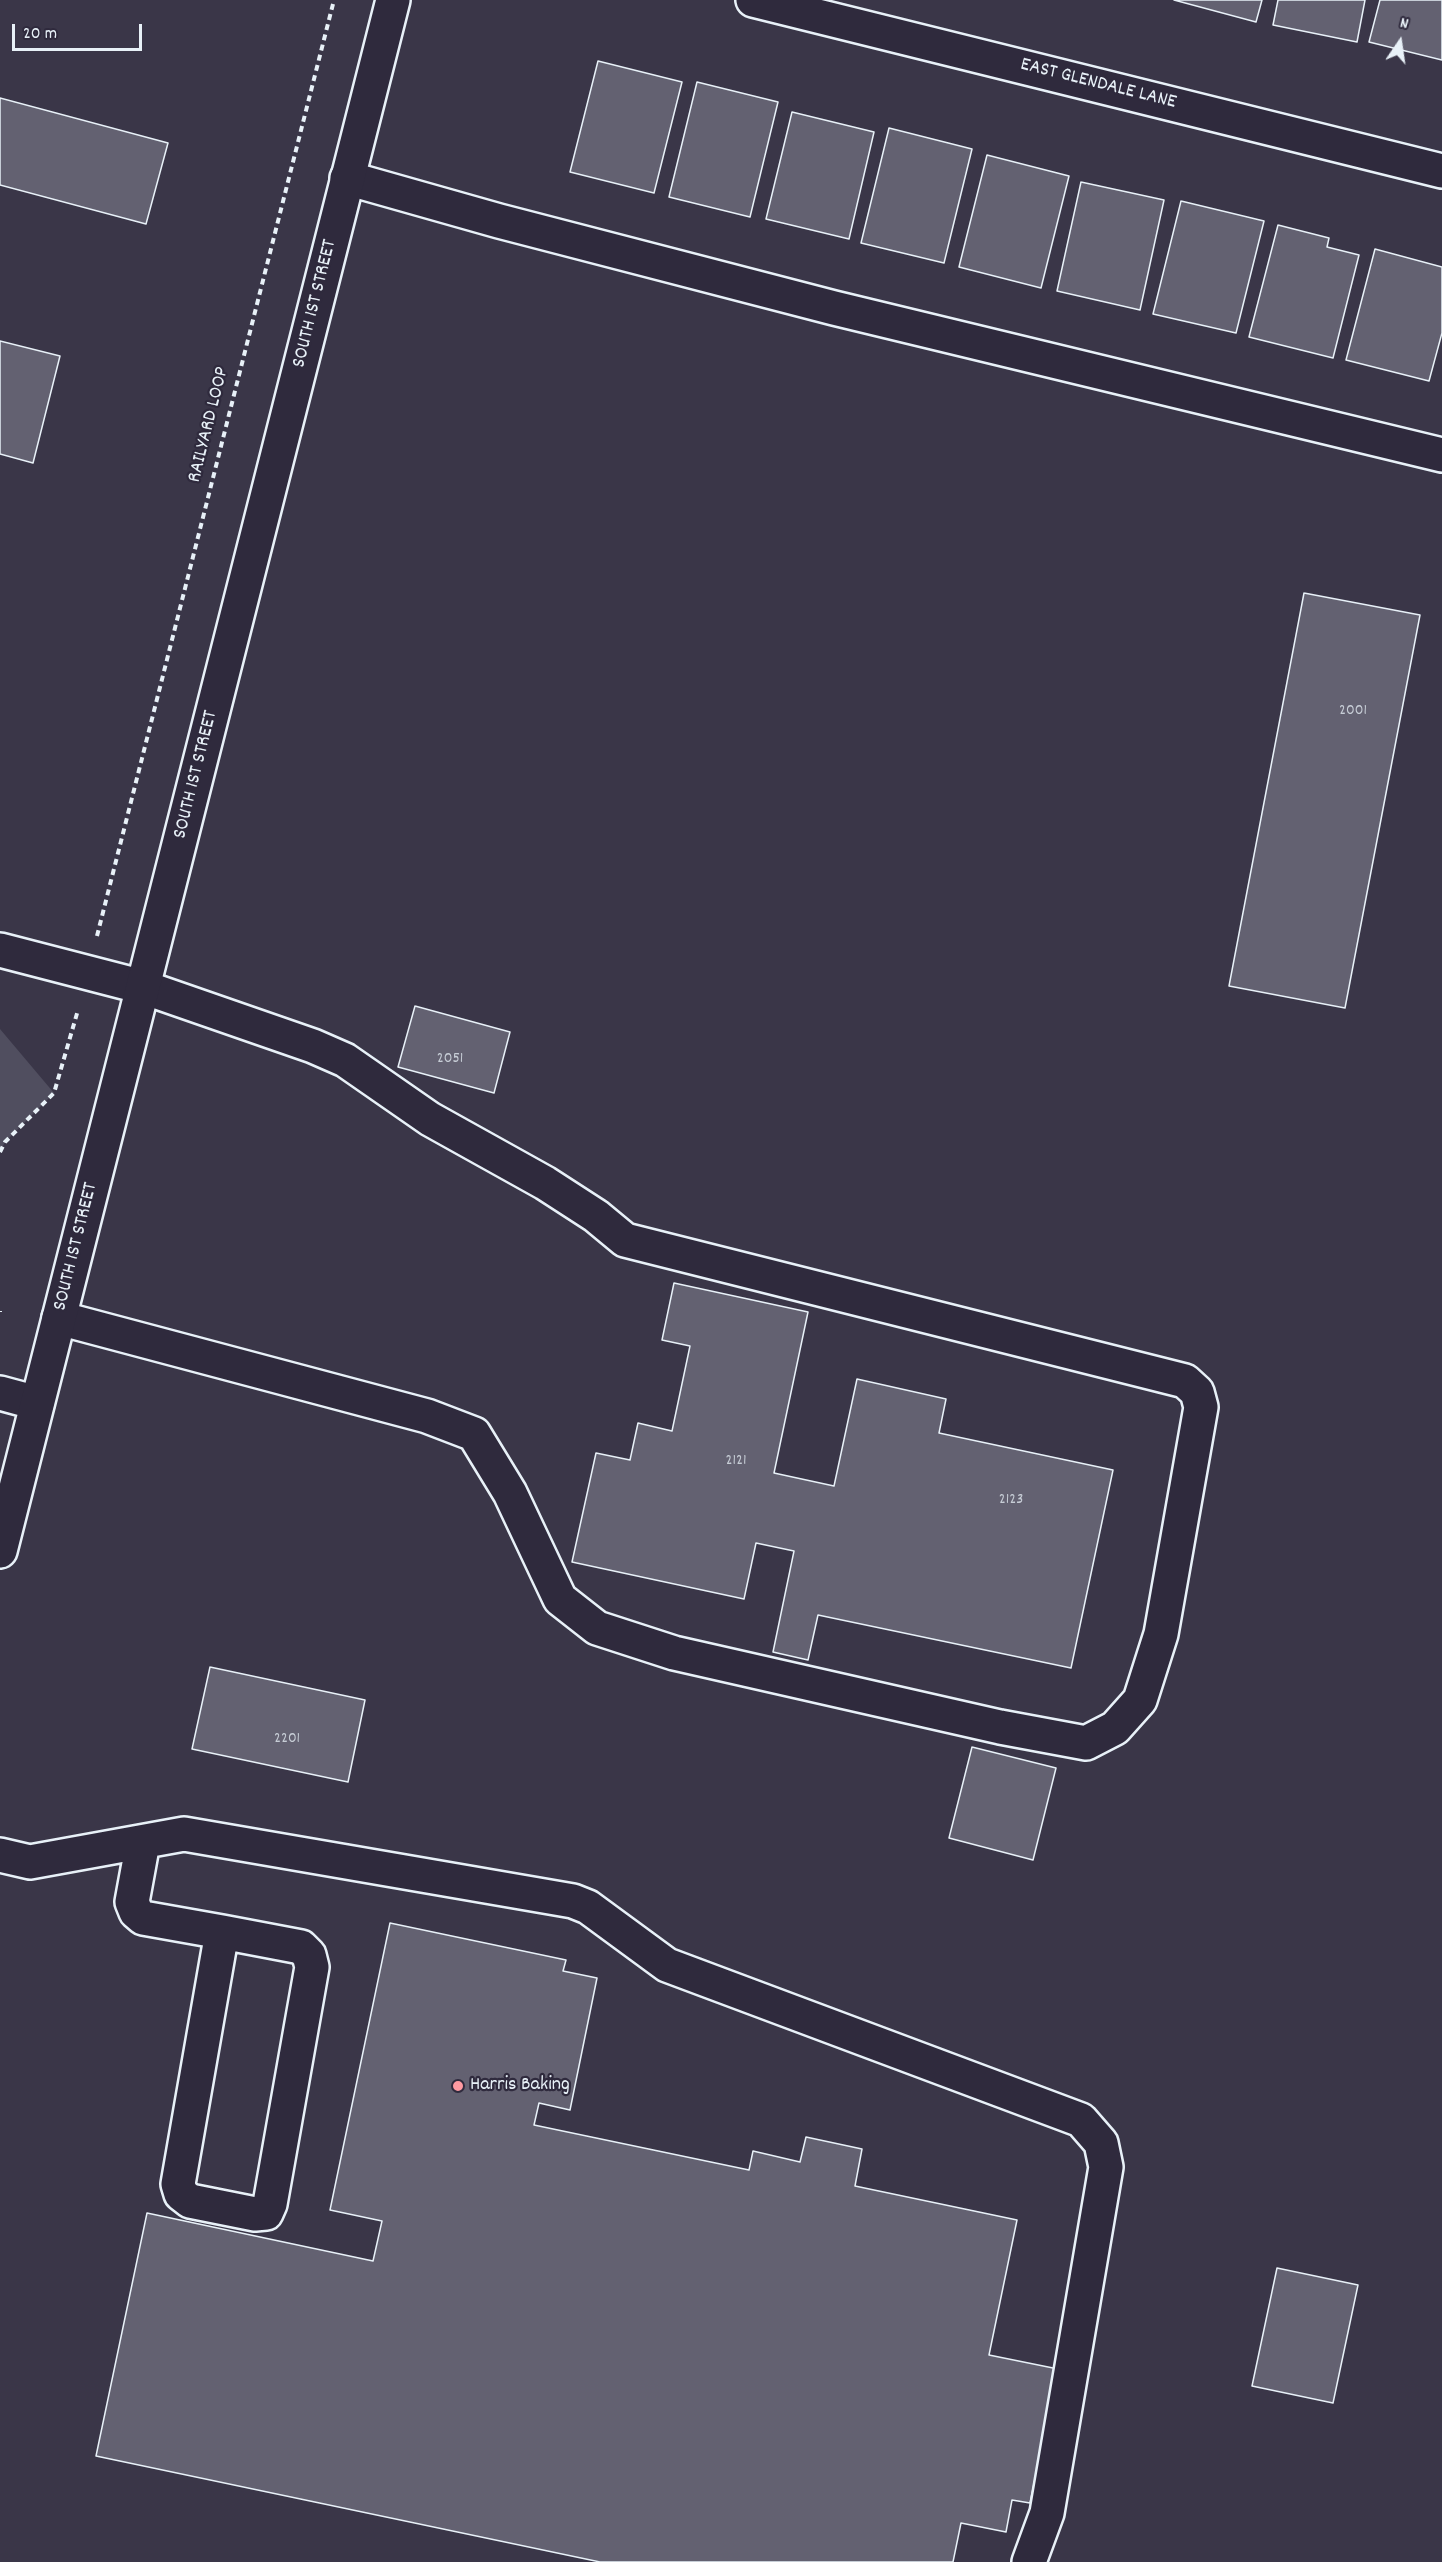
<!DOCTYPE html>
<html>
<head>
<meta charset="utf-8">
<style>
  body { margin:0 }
  #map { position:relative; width:1442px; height:2562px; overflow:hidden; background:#3a3648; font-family:Dekko,sans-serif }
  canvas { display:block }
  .north { position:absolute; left:1370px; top:12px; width:60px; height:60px; -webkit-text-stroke:4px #2f2a3d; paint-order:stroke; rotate:13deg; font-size:16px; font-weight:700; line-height:24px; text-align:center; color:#e8f1f8 }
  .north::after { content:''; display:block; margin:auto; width:21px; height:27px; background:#e8f1f8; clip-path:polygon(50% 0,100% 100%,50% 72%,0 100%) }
  .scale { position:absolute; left:12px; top:24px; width:130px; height:27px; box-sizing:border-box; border:3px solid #e8f1f8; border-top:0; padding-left:8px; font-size:18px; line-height:21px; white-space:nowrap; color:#e8f1f8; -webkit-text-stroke:4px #2f2a3d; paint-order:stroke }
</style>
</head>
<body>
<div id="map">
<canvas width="1442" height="2562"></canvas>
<div class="north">N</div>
<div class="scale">20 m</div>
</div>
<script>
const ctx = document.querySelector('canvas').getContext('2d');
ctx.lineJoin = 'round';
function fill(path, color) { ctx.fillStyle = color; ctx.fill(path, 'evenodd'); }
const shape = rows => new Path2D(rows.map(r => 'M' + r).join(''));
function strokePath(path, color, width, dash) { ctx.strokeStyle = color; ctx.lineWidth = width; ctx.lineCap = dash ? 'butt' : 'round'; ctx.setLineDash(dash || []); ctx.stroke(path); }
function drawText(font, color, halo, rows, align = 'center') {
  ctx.font = font + ' Dekko,sans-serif'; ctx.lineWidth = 4.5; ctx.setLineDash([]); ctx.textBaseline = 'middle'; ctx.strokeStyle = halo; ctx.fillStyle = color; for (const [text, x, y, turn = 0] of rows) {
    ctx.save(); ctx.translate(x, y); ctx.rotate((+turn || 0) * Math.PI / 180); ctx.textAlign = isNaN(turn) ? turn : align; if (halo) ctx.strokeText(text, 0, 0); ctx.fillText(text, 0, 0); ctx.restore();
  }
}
fill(shape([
  [0,1029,54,1093,5,1142,0,1152]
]), '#504e5f');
const building = shape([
  [1174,0,1262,0,1256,22,1174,0],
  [1278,0,1365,0,1357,42,1273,25,1278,0],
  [1380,0,1442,0,1442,60,1369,42,1380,0],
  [598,61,682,82,654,193,570,172,598,61],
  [697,82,778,102,750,217,669,197,697,82],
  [0,98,168,143,146,224,0,185,0,98],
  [792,112,874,132,849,239,766,219,792,112],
  [889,128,972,149,944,263,861,243,889,128],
  [987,155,1069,176,1041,288,959,267,987,155],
  [1081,182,1164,200,1140,310,1057,291,1081,182],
  [1181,201,1264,221,1236,333,1153,314,1181,201],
  [1278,225,1329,238,1327,247,1359,255,1333,358,1249,337,1278,225],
  [1375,249,1442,267,1442,333,1429,381,1346,360,1375,249],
  [0,341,60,356,33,463,0,454,0,341],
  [1304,593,1420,615,1345,1008,1229,986,1304,593],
  [415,1006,510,1032,494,1093,398,1067,415,1006],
  [674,1283,808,1312,774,1473,834,1486,857,1379,946,1399,939,1433,1113,1470,1071,1668,818,1615,808,1660,773,1652,794,1551,756,1543,744,1599,572,1562,596,1453,630,1460,638,1423,672,1431,690,1346,662,1340,674,1283],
  [210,1667,365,1700,348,1782,192,1749,210,1667],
  [972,1747,1056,1768,1033,1860,949,1838,972,1747],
  [390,1923,566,1960,563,1971,597,1978,570,2110,539,2103,534,2125,749,2170,753,2151,800,2162,806,2137,862,2149,855,2186,1017,2220,989,2355,1058,2369,1030,2503,1012,2500,1006,2532,961,2523,953,2562,600,2562,96,2456,147,2213,373,2261,382,2221,330,2210,390,1923],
  [1277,2268,1358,2285,1333,2403,1252,2386,1277,2268]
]);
fill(building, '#636171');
strokePath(building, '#e8f1f8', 1.5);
const minor = shape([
  [753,0,1442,171],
  [347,178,499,221,834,308,1442,455],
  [0,950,143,987,313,1046,345,1060,430,1119,545,1183,596,1216,625,1240,1185,1381,1197,1392,1201,1407,1161,1634,1140,1700,1115,1728,1086,1743,1000,1727,674,1653,597,1628,560,1599,510,1493,474,1434,427,1416,59,1318],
  [0,1393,37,1403],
  [143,1842,132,1902,136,1912,143,1918,222,1932,301,1947,309,1955,312,1967,270,2204,266,2213,255,2214,190,2201,181,2194,178,2184,222,1932],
  [0,1855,30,1862,184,1834,573,1901,588,1907,667,1965,1081,2120,1101,2143,1106,2167,1047,2513,1029,2562]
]);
const major = shape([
  [0,1551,393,0]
]);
strokePath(minor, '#e8f1f8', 38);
strokePath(major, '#e8f1f8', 38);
strokePath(shape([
  [97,936,334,0],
  [0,1152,5,1142,54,1093,78,1010],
  [0,1311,0,1312]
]), '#e8f1f8', 4, [6, 4.5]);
strokePath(minor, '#2f2a3d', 33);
strokePath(major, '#2f2a3d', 33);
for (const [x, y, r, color] of [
  [458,2086,6,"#ff9aa2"]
]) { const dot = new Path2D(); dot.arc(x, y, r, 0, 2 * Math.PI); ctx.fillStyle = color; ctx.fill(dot); strokePath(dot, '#2f2a3d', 2); }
drawText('16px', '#c7cdd6', null, [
  ["2001",1353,712],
  ["2051",450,1060],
  ["2121",736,1462],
  ["2123",1011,1501],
  ["2201",287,1740]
]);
drawText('20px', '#e8f1f8', '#2f2a3d', [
  ["EAST GLENDALE LANE",1098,85,14],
  ["SOUTH 1ST STREET",316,304,-76],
  ["RAILYARD LOOP",210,425,-76],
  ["SOUTH 1ST STREET",197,775,-76],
  ["SOUTH 1ST STREET",77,1247,-76]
]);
drawText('20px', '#e8f1f8', '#2f2a3d', [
  ["Harris Baking",470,2086]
], 'left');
</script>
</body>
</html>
